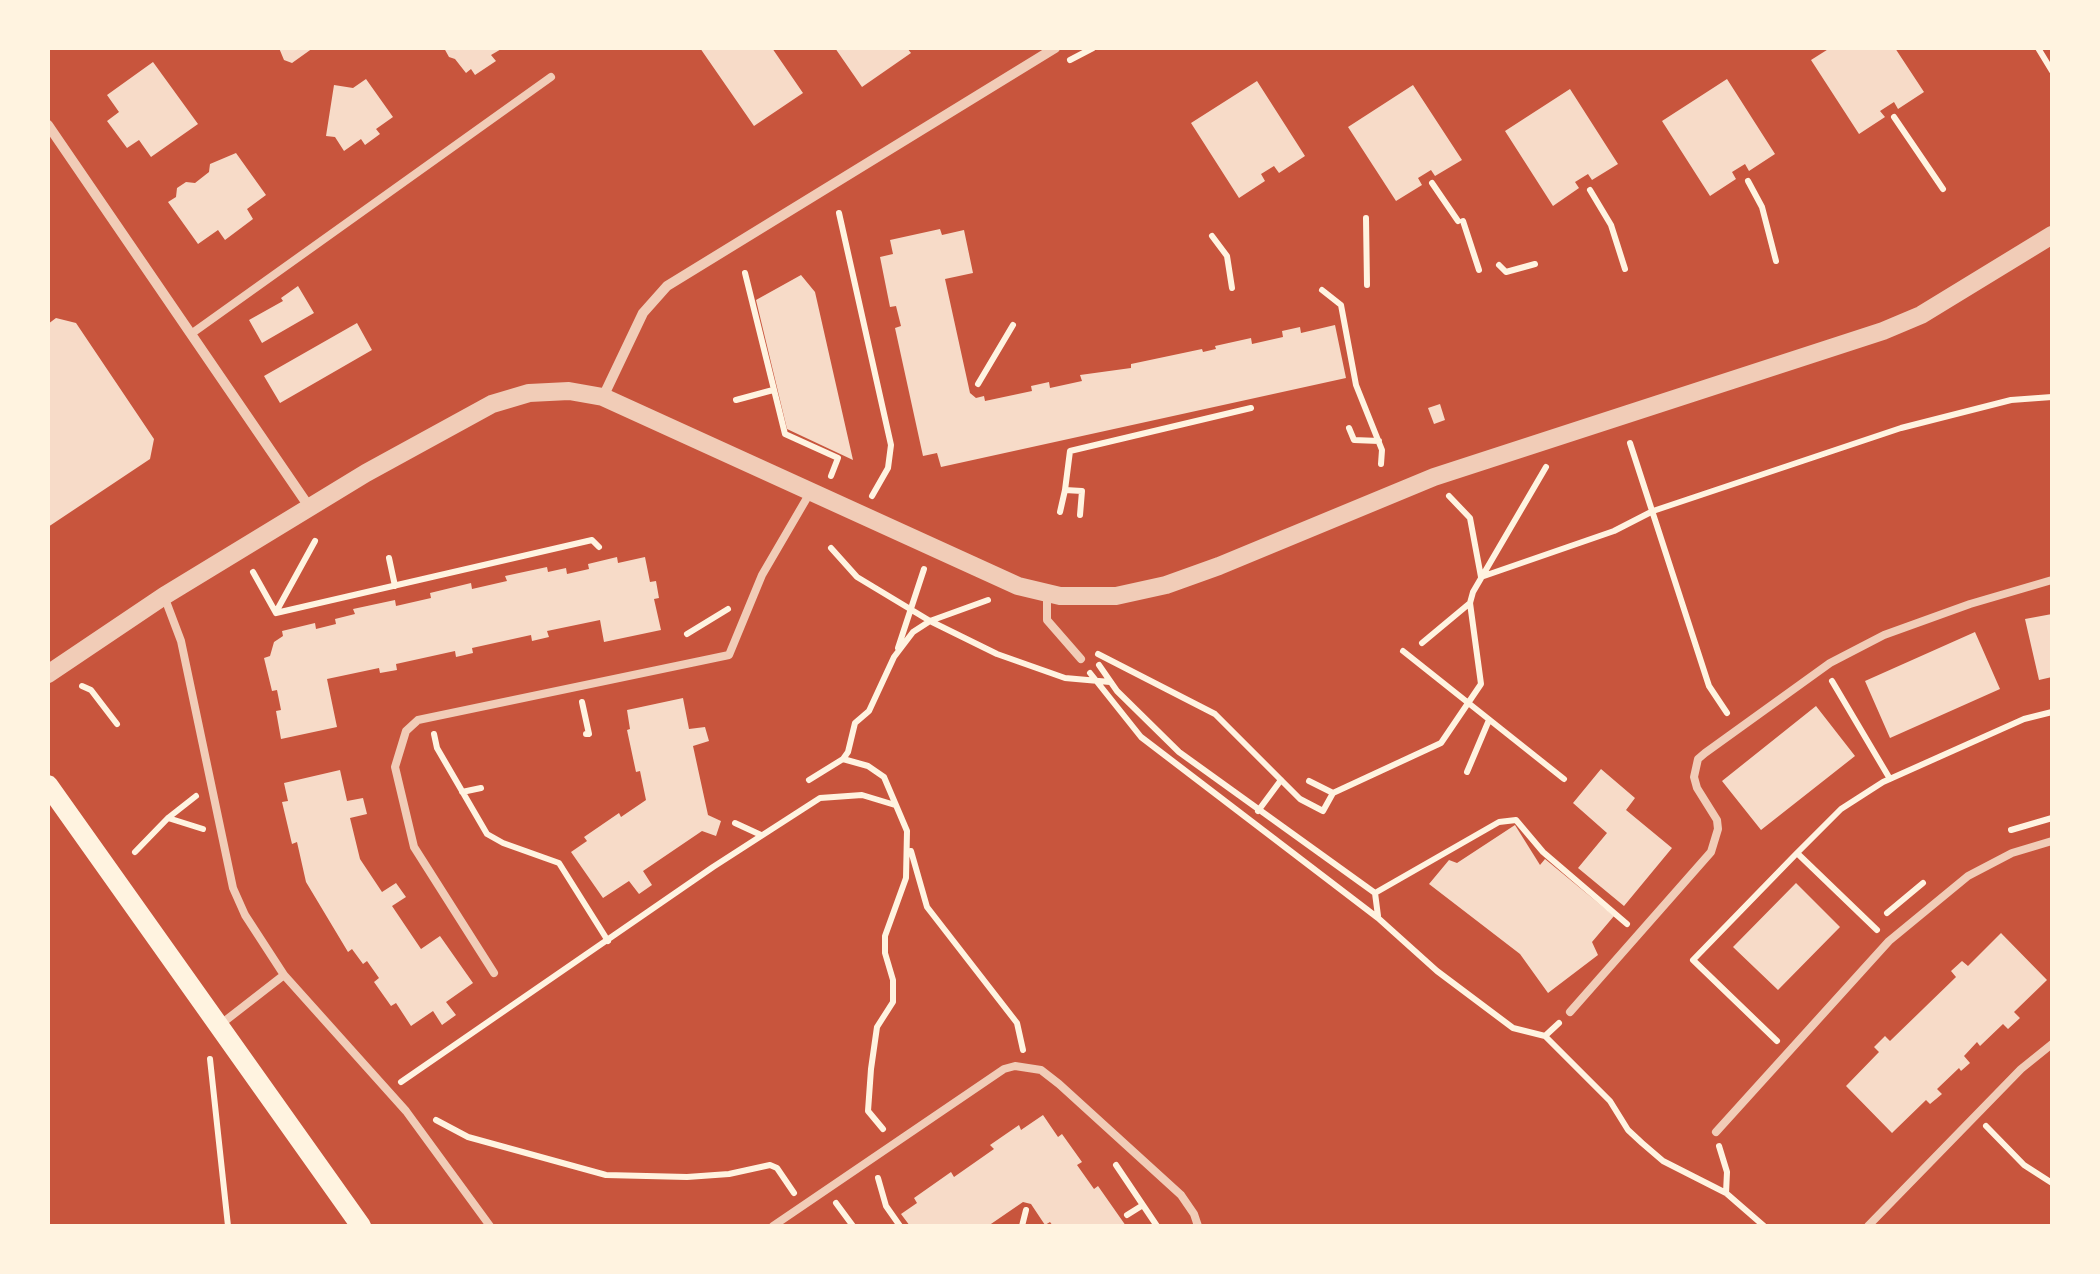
<!DOCTYPE html>
<html>
<head>
<meta charset="utf-8">
<style>
  body { margin:0 }
  #map { position:relative; width:2100px; height:1274px; overflow:hidden; background:#c8553d; font-family:"Zilla Slab",serif }
  canvas { display:block }
  .frame { position:absolute; inset:0; border:50px solid #fff3e0; pointer-events:none }
</style>
</head>
<body>
<div id="map">
<canvas width="2100" height="1274"></canvas>
<div class="frame"></div>
</div>
<script>
const ctx = document.querySelector('canvas').getContext('2d');
ctx.lineJoin = 'round';
function fill(path, color) { ctx.fillStyle = color; ctx.fill(path, 'evenodd'); }
const shape = rows => new Path2D(rows.map(r => 'M' + r).join(''));
function strokePath(path, color, width, dash) { ctx.strokeStyle = color; ctx.lineWidth = width; ctx.lineCap = dash ? 'butt' : 'round'; ctx.setLineDash(dash || []); ctx.stroke(path); }
fill(shape([
  [279,48,313,48,292,63,284,60],
  [444,48,503,48,491,55,496,61,475,75,471,69,466,73,455,59,449,57],
  [700,48,772,48,803,93,754,126],
  [835,48,907,48,911,53,862,87],
  [1830,48,1895,48,1924,92,1898,109,1894,102,1880,111,1885,117,1859,134,1811,60],
  [153,62,198,124,151,157,139,140,127,148,107,121,119,112,107,95],
  [366,79,393,117,376,129,380,134,365,145,361,139,344,151,335,137,326,136,334,85,353,88],
  [1727,79,1775,154,1749,171,1745,164,1732,172,1736,179,1710,196,1662,121],
  [1257,81,1305,156,1279,173,1274,166,1261,174,1265,181,1239,198,1191,123],
  [1413,85,1462,160,1435,176,1431,170,1418,178,1422,185,1396,201,1348,127],
  [1570,89,1618,164,1592,180,1588,174,1575,182,1579,188,1553,206,1505,131],
  [236,153,266,195,247,209,253,219,225,240,218,230,198,244,168,202,176,197,177,188,186,182,195,183,209,172,210,164],
  [940,229,942,235,964,230,973,273,945,279,970,393,976,398,984,396,985,401,1032,391,1031,386,1049,382,1050,388,1082,381,1080,375,1131,368,1131,364,1202,349,1203,352,1216,349,1215,346,1251,338,1252,344,1283,337,1282,331,1300,327,1301,333,1335,325,1346,378,941,467,937,453,923,456,895,328,901,326,896,306,890,307,880,257,893,254,890,240],
  [801,275,815,292,853,460,787,429,756,300],
  [298,286,314,313,262,343,249,320,283,301,281,298],
  [56,318,76,323,154,439,150,459,48,527,48,324],
  [357,323,372,350,280,403,264,376],
  [1440,404,1445,420,1434,424,1428,408],
  [617,557,618,563,645,557,650,582,656,581,659,598,654,599,661,630,604,642,600,620,547,631,549,637,532,641,531,635,472,648,473,653,456,657,455,651,396,664,397,670,380,673,379,668,327,679,337,727,281,739,276,711,281,710,277,690,272,691,264,658,270,656,274,642,283,636,282,631,315,623,316,629,336,624,335,619,355,614,353,609,395,600,396,606,431,598,430,593,471,583,472,589,507,581,505,576,547,567,548,572,566,568,567,574,589,569,588,564],
  [2052,614,2052,677,2039,680,2025,619],
  [1975,632,2000,689,1890,738,1865,681],
  [683,698,689,729,705,727,709,741,693,746,708,815,721,821,716,836,702,831,643,871,652,885,639,894,629,881,603,898,571,852,587,841,584,837,619,813,621,817,646,800,640,771,636,772,627,730,630,729,627,710],
  [1816,706,1855,756,1761,830,1722,781],
  [1601,769,1635,798,1626,810,1672,848,1624,906,1578,868,1607,833,1573,803],
  [340,770,347,801,363,798,367,814,350,818,360,859,382,892,396,883,406,897,392,906,421,949,440,936,473,983,446,1002,456,1015,442,1025,433,1011,411,1026,396,1003,391,1006,374,982,379,978,367,961,363,964,352,949,348,952,306,882,297,842,292,844,282,802,288,801,284,783],
  [1515,825,1540,865,1545,859,1614,916,1592,942,1598,955,1548,993,1520,954,1429,884,1449,860,1457,863],
  [1796,883,1840,927,1778,990,1733,947],
  [2001,933,2047,980,2014,1012,2020,1018,2008,1029,2003,1024,1980,1046,1977,1042,1964,1056,1970,1063,1961,1071,1959,1068,1937,1089,1942,1094,1930,1104,1926,1100,1892,1133,1846,1086,1879,1052,1874,1047,1885,1036,1890,1041,1956,977,1951,971,1962,961,1968,966],
  [1043,1115,1058,1137,1062,1134,1082,1162,1077,1165,1094,1189,1098,1186,1126,1226,1053,1226,1050,1222,1045,1225,1031,1204,1023,1202,988,1226,910,1226,901,1214,917,1203,914,1198,951,1172,954,1177,994,1149,990,1145,1019,1125,1021,1130]
]), '#f7dbc8');
strokePath(shape([
  [2038,48,2052,71],
  [1070,60,1093,48],
  [1894,117,1943,189],
  [1748,181,1762,207,1776,261],
  [1432,183,1458,221],
  [1590,190,1611,225,1625,269],
  [839,213,891,445,888,468,872,496],
  [1366,218,1367,285],
  [1463,221,1479,270],
  [1212,236,1227,256,1232,288],
  [1499,265,1506,272,1535,264],
  [745,273,785,434,838,458,831,476],
  [1322,290,1341,305,1356,385,1382,450,1381,464],
  [978,384,1013,325],
  [736,400,773,390],
  [1349,428,1354,440,1379,441],
  [1630,443,1709,686,1727,713],
  [1065,490,1070,451,1251,408],
  [1449,496,1470,518,1481,577,1614,531,1653,511,1901,428,2011,400,2052,397],
  [1060,512,1065,490,1082,491,1080,515],
  [831,548,857,577,930,621,997,654,1065,678,1110,682],
  [389,558,395,586],
  [253,572,276,613],
  [276,612,315,541],
  [276,613,592,540,599,547],
  [687,634,728,609],
  [1422,643,1470,603],
  [898,648,924,569],
  [1403,651,1564,779],
  [1098,654,1215,714,1300,799,1323,811,1333,793],
  [1099,665,1117,691,1179,752,1375,893,1499,822,1516,820,1543,852,1627,924],
  [1090,673,1141,737,1378,918,1437,971,1513,1028,1545,1036,1559,1023],
  [1832,681,1890,779],
  [82,686,91,690,117,724],
  [582,702,589,734,586,734],
  [434,734,437,748,487,834,503,843,559,863,608,941],
  [843,759,848,752,855,723,869,711,894,657,913,632,930,621,988,600],
  [1467,772,1489,720],
  [809,780,843,759,868,766,884,777,907,831,906,878,885,936,885,953,893,980,893,1002,877,1027,871,1069,868,1111,883,1129],
  [1309,781,1333,793,1441,743,1481,684,1470,603,1473,592,1546,467],
  [462,792,481,788],
  [1258,811,1281,780],
  [168,818,203,829],
  [735,823,761,835],
  [2011,830,2052,818],
  [911,851,927,907,1017,1023,1023,1050],
  [135,852,168,818,196,796],
  [1797,853,1841,809,1883,782,2024,719,2052,712],
  [1375,893,1378,916],
  [1887,913,1923,883],
  [1545,1036,1610,1101,1628,1130,1642,1143,1663,1161,1726,1193,1764,1226],
  [1777,1041,1693,960,1797,853,1877,930],
  [210,1059,228,1226],
  [401,1082,713,867,820,798,862,795,895,805],
  [436,1120,468,1137,606,1175,687,1177,729,1174,770,1165,777,1168,794,1193],
  [1986,1126,2024,1165,2052,1183],
  [1719,1146,1727,1172,1726,1193],
  [1116,1165,1157,1226],
  [878,1178,886,1206,900,1226],
  [836,1203,853,1226],
  [1127,1215,1143,1205],
  [1022,1226,1026,1210]
]), '#fff3e0', 6);
strokePath(shape([
  [191,334,551,77],
  [1047,594,1047,620,1081,659],
  [164,596,181,641,233,888,245,915,284,975,406,1111,490,1226],
  [494,973,414,847,395,767,406,731,418,720,729,655,762,575,811,491],
  [1570,1012,1711,852,1718,829,1717,820,1697,788,1694,777,1698,759,1705,753,1830,663,1884,635,1970,604,2052,580],
  [221,1024,284,975],
  [1716,1132,1889,941,1968,876,2012,853,2052,841],
  [773,1226,1004,1069,1015,1066,1041,1070,1059,1084,1181,1195,1194,1214,1198,1226],
  [1868,1226,2021,1069,2052,1044]
]), '#f1ccb7', 8);
strokePath(shape([
  [48,125,310,508],
  [603,397,643,313,667,286,1055,48]
]), '#f1ccb7', 10);
strokePath(shape([
  [48,674,164,596,366,473,492,404,529,393,569,391,603,397,1018,586,1060,596,1116,596,1166,585,1219,566,1434,477,1883,331,1921,315,2052,235]
]), '#f1ccb7', 18);
strokePath(shape([
  [48,785,361,1226]
]), '#fff3e0', 20);
</script>
</body>
</html>
